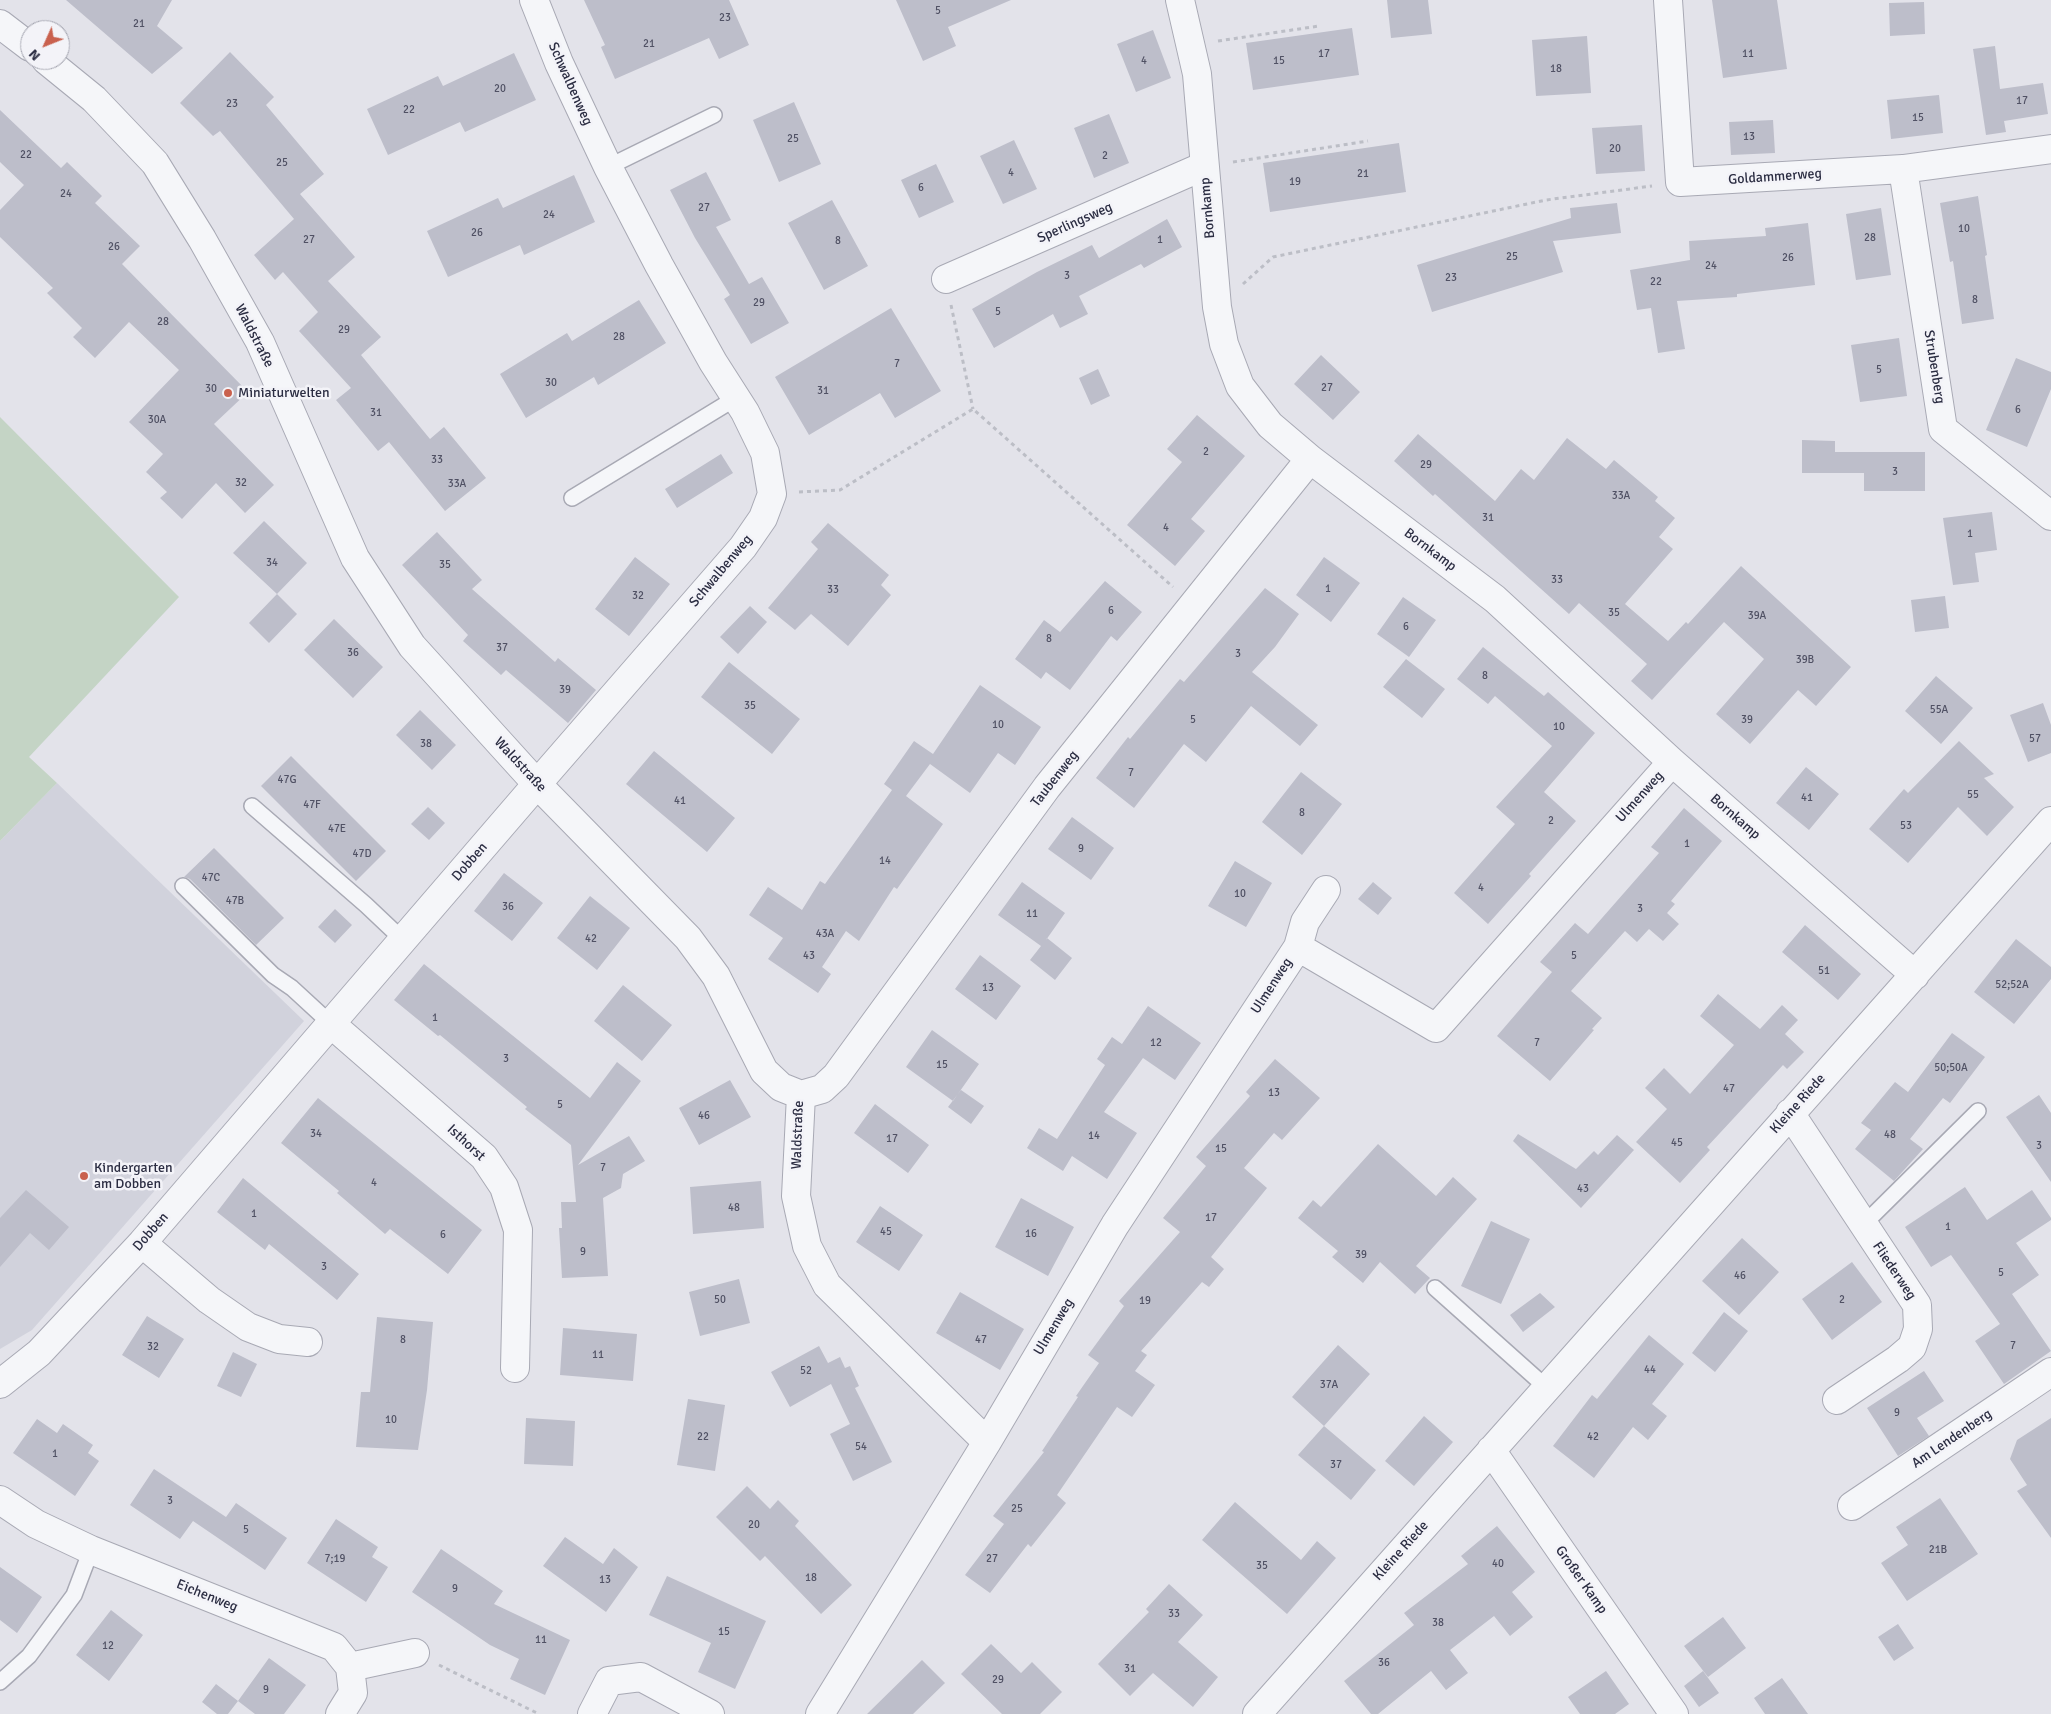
<!DOCTYPE html>
<html>
<head>
<meta charset="utf-8">
<style>
  body { margin:0 }
  #map { position:relative; width:2051px; height:1714px; overflow:hidden; background:#e3e3ea; font-family:Signika,sans-serif }
  canvas { display:block }
  .north { position:absolute; left:20px; top:20px; width:50px; height:50px; box-sizing:border-box; background:#f3f3f8; border:1px solid #a3a4af; border-radius:50%; rotate:226deg; font-size:14px; font-weight:700; line-height:20px; text-align:center; color:#2b2d42 }
  .north::after { content:''; display:block; margin:auto; width:18px; height:22px; background:#c9614e; clip-path:polygon(50% 0,100% 100%,50% 72%,0 100%) }
</style>
</head>
<body>
<div id="map">
<canvas width="2051" height="1714"></canvas>
<div class="north">N</div>
</div>
<script>
const ctx = document.querySelector('canvas').getContext('2d');
ctx.lineJoin = 'round';
function fill(path, color) { ctx.fillStyle = color; ctx.fill(path, 'evenodd'); }
const shape = rows => new Path2D(rows.map(r => 'M' + r).join(''));
function strokePath(path, color, width, dash) { ctx.strokeStyle = color; ctx.lineWidth = width; ctx.lineCap = dash ? 'butt' : 'round'; ctx.setLineDash(dash || []); ctx.stroke(path); }
function drawText(font, color, halo, rows, align = 'center') {
  ctx.font = font + ' Signika,sans-serif'; ctx.lineWidth = 5; ctx.setLineDash([]); ctx.textBaseline = 'middle'; ctx.strokeStyle = halo; ctx.fillStyle = color; for (const [text, x, y, turn = 0] of rows) {
    ctx.save(); ctx.translate(x, y); ctx.rotate((+turn || 0) * Math.PI / 180); ctx.textAlign = isNaN(turn) ? turn : align; if (halo) ctx.strokeText(text, 0, 0); ctx.fillText(text, 0, 0); ctx.restore();
  }
}
fill(shape([
  [57,783,304,1021,32,1330,0,1349,0,841]
]), '#d1d2dc');
fill(shape([
  [0,417,179,597,29,757,57,783,0,841]
]), '#c4d4c5');
fill(shape([
  [66,0,172,0,157,26,183,48,152,74],
  [584,0,729,0,749,45,719,59,709,38,615,79,601,47,605,45],
  [896,0,1011,0,948,27,956,46,923,61],
  [1387,0,1428,0,1432,34,1391,38],
  [1712,0,1777,0,1787,69,1723,78],
  [1924,2,1925,34,1890,36,1889,3],
  [1352,28,1359,75,1253,90,1246,43],
  [1153,30,1171,78,1136,92,1117,44],
  [1587,36,1591,93,1536,96,1532,40],
  [1995,46,2000,89,2043,83,2048,114,2004,121,2006,132,1986,135,1973,49],
  [230,52,274,97,266,105,324,174,300,194,355,257,328,281,381,337,361,355,430,439,444,427,486,478,445,511,389,442,378,451,336,400,351,388,299,331,318,312,283,272,275,280,254,255,294,219,220,131,213,136,180,103],
  [514,53,536,100,465,132,460,122,388,155,367,109,438,76,443,86],
  [1939,95,1943,133,1891,139,1887,100],
  [794,102,821,164,779,182,753,120],
  [0,110,61,168,67,162,102,196,95,203,140,246,122,264,248,392,214,424,274,485,245,513,216,483,182,519,160,498,167,492,146,472,163,454,129,422,179,370,129,322,95,358,73,337,82,328,47,293,53,288,0,237,0,210,24,185,0,162],
  [1109,114,1129,163,1094,178,1074,128],
  [1773,120,1775,153,1731,155,1729,122],
  [1642,125,1645,171,1596,174,1592,128],
  [1014,140,1037,189,1003,204,980,156],
  [1399,143,1406,192,1270,212,1263,163],
  [936,164,954,202,919,218,901,180],
  [706,172,731,220,716,227,749,284,762,277,789,323,751,344,724,299,730,295,695,238,670,190],
  [574,175,595,222,524,255,520,245,448,277,427,231,498,198,503,208],
  [1978,196,1987,255,1985,256,1994,319,1962,324,1953,261,1950,262,1940,203],
  [832,200,868,266,824,290,788,223],
  [1617,203,1621,233,1553,241,1563,272,1432,312,1417,265,1571,218,1570,208],
  [1881,208,1891,275,1856,280,1846,214],
  [1167,219,1182,247,1144,268,1141,264,1079,296,1088,314,1060,328,1053,314,994,348,972,309,1037,272,1092,245,1099,258],
  [1808,223,1815,285,1737,294,1737,297,1677,301,1685,349,1658,353,1651,308,1637,310,1630,270,1690,260,1689,241,1766,236,1765,228],
  [639,300,666,343,598,385,594,377,526,418,500,374,567,333,572,341],
  [891,308,941,391,895,418,880,393,809,435,775,377],
  [1899,338,1907,396,1860,402,1851,345],
  [1321,355,1360,392,1333,420,1294,384],
  [2016,358,2051,372,2051,389,2027,447,1986,430],
  [1098,369,1110,396,1091,405,1079,378],
  [1197,415,1245,456,1191,519,1205,531,1175,566,1127,525,1182,462,1167,449],
  [1418,434,1495,501,1521,469,1534,480,1567,438,1606,469,1614,460,1658,497,1655,501,1675,518,1659,537,1673,549,1625,604,1668,641,1686,622,1688,624,1741,566,1851,667,1816,706,1798,690,1750,744,1716,714,1764,659,1724,622,1652,700,1631,681,1647,664,1579,603,1569,614,1435,494,1433,496,1394,461],
  [1802,440,1835,441,1835,452,1925,452,1925,491,1864,491,1864,473,1802,473],
  [721,454,733,473,677,508,665,489],
  [1992,512,1997,550,1975,553,1979,582,1953,585,1943,518],
  [264,521,307,563,277,594,297,614,269,643,249,623,277,594,233,553],
  [828,523,889,575,881,585,891,595,848,646,811,614,795,630,768,608,818,549,811,542],
  [437,532,482,580,472,589,555,662,558,658,596,690,568,723,506,670,501,675,463,641,468,635,402,565],
  [635,557,670,584,629,636,595,609],
  [1324,557,1360,583,1331,622,1296,595],
  [1105,581,1142,612,1117,641,1111,636,1070,690,1046,672,1041,679,1015,659,1044,620,1060,632],
  [1265,588,1299,614,1275,647,1252,672,1318,725,1300,746,1251,706,1206,762,1184,744,1134,808,1096,778,1128,737,1130,739,1180,679,1184,682],
  [1945,596,1949,628,1915,632,1911,600],
  [1403,597,1436,620,1409,657,1377,634],
  [750,606,767,622,738,654,720,637],
  [334,619,383,667,353,698,304,650],
  [1483,647,1544,696,1548,692,1595,733,1544,792,1576,821,1529,874,1531,876,1488,924,1454,893,1515,824,1496,807,1552,746,1495,696,1488,704,1457,679],
  [1406,659,1445,689,1422,718,1383,687],
  [729,662,800,719,772,754,701,697],
  [1936,676,1973,708,1941,744,1905,711],
  [980,685,1041,727,1015,765,998,753,970,793,930,764,906,796,943,824,897,889,894,887,859,941,846,931,822,967,831,974,818,993,768,959,783,938,749,915,768,887,802,910,820,881,825,884,892,790,884,784,914,741,933,754],
  [2043,703,2051,725,2051,753,2028,762,2010,715],
  [420,710,456,745,432,770,396,735],
  [1959,741,1994,774,1984,778,2014,807,1987,836,1958,807,1908,863,1869,829,1904,789,1908,793],
  [654,751,735,818,707,852,626,784],
  [291,756,386,851,356,881,261,786],
  [1806,767,1839,794,1809,830,1776,803],
  [1301,772,1342,804,1302,855,1262,822],
  [428,807,445,823,429,840,411,824],
  [1684,808,1722,841,1671,901,1675,904,1667,913,1679,924,1663,941,1649,929,1637,942,1625,931,1571,991,1602,1018,1592,1029,1594,1030,1550,1081,1497,1036,1552,972,1540,962,1575,923,1588,934,1659,853,1651,847],
  [1072,817,1114,848,1091,880,1048,849],
  [214,848,284,918,256,945,190,879,184,877],
  [1235,861,1272,883,1246,927,1208,906],
  [504,873,543,903,512,941,474,911],
  [1022,882,1065,913,1046,940,1047,938,1072,958,1055,980,1030,960,1041,946,998,915],
  [1373,882,1392,898,1378,915,1358,899],
  [590,896,630,928,597,970,557,938],
  [335,909,352,925,335,943,318,927],
  [1805,925,1861,974,1838,1000,1782,952],
  [2016,939,2051,967,2051,979,2014,1024,1974,992],
  [980,955,1021,986,996,1020,955,989],
  [424,964,590,1098,617,1062,641,1081,578,1165,629,1136,645,1161,623,1174,621,1188,603,1198,608,1276,562,1278,559,1228,562,1228,561,1202,576,1202,571,1145,525,1109,527,1107,440,1035,438,1036,394,1000],
  [623,985,672,1025,642,1061,594,1021],
  [1718,994,1760,1029,1782,1005,1798,1020,1785,1034,1804,1052,1787,1069,1783,1065,1707,1147,1710,1150,1680,1183,1636,1142,1667,1109,1645,1088,1664,1068,1690,1094,1734,1045,1700,1016],
  [1148,1006,1201,1043,1175,1080,1143,1058,1104,1112,1137,1133,1107,1179,1072,1156,1063,1171,1027,1148,1039,1128,1057,1139,1105,1065,1097,1059,1112,1037,1122,1044],
  [932,1030,979,1064,953,1101,906,1067],
  [1952,1033,1985,1057,1950,1103,1943,1098,1910,1139,1923,1149,1894,1181,1855,1149,1871,1130,1861,1123,1895,1082,1908,1092],
  [1275,1059,1320,1098,1282,1140,1274,1133,1244,1168,1267,1188,1211,1257,1224,1269,1209,1287,1202,1282,1141,1351,1147,1355,1135,1371,1155,1385,1132,1417,1117,1407,1057,1495,1066,1503,1031,1547,1028,1544,990,1593,965,1575,1004,1524,993,1516,1044,1452,1042,1451,1078,1397,1076,1396,1099,1363,1088,1355,1124,1306,1119,1301,1180,1232,1163,1218,1206,1166,1196,1157,1250,1096,1246,1092],
  [730,1080,751,1117,699,1145,679,1108],
  [961,1090,984,1106,971,1124,948,1107],
  [2039,1095,2051,1113,2051,1182,2006,1117],
  [318,1098,482,1230,448,1274,390,1229,385,1234,337,1193,339,1191,281,1143],
  [875,1104,929,1145,908,1173,854,1133],
  [1518,1134,1576,1169,1594,1151,1598,1155,1617,1135,1634,1150,1581,1208,1513,1141],
  [1378,1144,1436,1196,1453,1177,1477,1199,1416,1266,1430,1278,1415,1294,1380,1262,1363,1283,1332,1257,1338,1251,1298,1218,1313,1200,1321,1207],
  [243,1178,359,1274,337,1300,269,1244,265,1250,217,1212],
  [761,1181,764,1228,693,1234,690,1187],
  [1965,1187,1987,1220,2032,1190,2051,1218,2051,1220,2016,1243,2039,1275,2012,1294,2051,1351,2004,1384,1975,1341,2000,1324,1951,1255,1931,1267,1905,1227],
  [26,1190,69,1227,49,1250,30,1233,0,1267,0,1218],
  [1021,1198,1074,1227,1048,1276,995,1247],
  [880,1206,923,1235,899,1271,856,1242],
  [1491,1221,1530,1239,1501,1304,1461,1286],
  [1742,1238,1779,1272,1739,1315,1702,1281],
  [1852,1262,1882,1302,1832,1340,1802,1299],
  [739,1279,750,1323,700,1336,689,1292],
  [960,1292,1024,1329,1000,1370,936,1333],
  [1540,1293,1555,1307,1523,1332,1510,1315],
  [1724,1312,1748,1331,1715,1372,1692,1353],
  [147,1316,184,1339,159,1378,122,1355],
  [377,1317,433,1322,427,1390,418,1450,356,1447,361,1392,370,1392],
  [563,1328,637,1334,633,1381,560,1375],
  [1649,1335,1684,1364,1652,1404,1667,1416,1648,1440,1633,1427,1594,1478,1553,1446,1592,1395,1597,1399],
  [1338,1345,1370,1374,1324,1426,1292,1397],
  [819,1346,828,1363,840,1357,845,1368,850,1366,859,1386,855,1388,892,1462,853,1481,830,1434,850,1424,831,1384,790,1407,771,1372],
  [233,1352,257,1364,241,1397,217,1386],
  [1924,1371,1944,1401,1917,1418,1929,1436,1898,1456,1867,1408],
  [688,1399,725,1405,715,1471,677,1465],
  [1424,1416,1453,1442,1414,1486,1385,1461],
  [526,1418,575,1421,573,1466,524,1464],
  [2051,1418,2051,1538,2017,1491,2027,1485,2010,1459,2017,1440],
  [37,1419,57,1433,63,1424,93,1445,88,1453,99,1461,75,1496,13,1453],
  [1324,1426,1376,1470,1351,1500,1298,1455],
  [154,1469,226,1517,236,1503,287,1538,265,1570,193,1521,180,1539,130,1505],
  [747,1486,770,1509,778,1500,799,1521,795,1526,852,1585,821,1614,765,1556,760,1561,716,1517],
  [1940,1498,1978,1554,1907,1601,1881,1563,1908,1545,1896,1527],
  [1235,1502,1301,1560,1317,1541,1336,1558,1287,1614,1202,1540],
  [336,1519,378,1547,372,1557,388,1567,366,1602,307,1563],
  [1497,1526,1535,1572,1512,1592,1533,1617,1510,1636,1494,1616,1450,1650,1468,1673,1446,1690,1431,1671,1378,1714,1371,1714,1344,1681,1414,1625,1404,1613,1468,1564,1461,1556],
  [565,1537,603,1564,614,1548,638,1567,606,1612,543,1566],
  [441,1549,503,1591,494,1604,570,1640,545,1695,510,1679,519,1659,490,1645,412,1592],
  [0,1567,42,1597,17,1633,0,1620],
  [667,1576,766,1621,735,1689,698,1672,711,1643,649,1615],
  [1169,1584,1203,1615,1178,1642,1218,1677,1193,1707,1153,1673,1130,1696,1098,1664,1149,1612,1146,1609],
  [111,1610,143,1635,109,1681,76,1655],
  [1723,1617,1746,1648,1708,1677,1684,1646],
  [1898,1624,1914,1648,1894,1661,1878,1637],
  [991,1644,1021,1673,1032,1662,1062,1692,1040,1714,1002,1714,961,1674],
  [269,1658,306,1685,284,1714,255,1714,238,1701],
  [922,1660,945,1683,913,1714,867,1714],
  [1606,1671,1629,1704,1615,1714,1580,1714,1568,1697],
  [1703,1671,1719,1693,1699,1707,1684,1686],
  [1782,1678,1808,1714,1765,1714,1754,1698],
  [216,1684,238,1701,228,1714,217,1714,202,1702]
]), '#bdbeca');
const service = shape([
  [608,167,714,115],
  [572,498,736,398],
  [252,806,366,905,403,940],
  [183,886,273,975,292,988,330,1023],
  [1863,1225,1978,1111],
  [1435,1288,1547,1388],
  [0,1682,29,1656,74,1595,91,1550]
]);
const minor = shape([
  [1180,0,1197,74,1217,307,1224,344,1240,386,1270,425,1310,459,1495,599,1672,762,1915,975],
  [1668,0,1680,182,1903,169,2051,149],
  [0,24,30,47],
  [46,60,94,99,155,163,202,239,260,342,355,558,412,646,537,784,688,938,716,976,764,1071,781,1087,801,1095],
  [1903,169,1943,429,2051,516],
  [946,279,1204,166],
  [1298,947,1305,922,1326,890],
  [330,1023,484,1157,504,1187,518,1230,515,1368],
  [801,1095,822,1089,836,1076,1047,787,1310,459],
  [801,1095,796,1196,807,1246,827,1285,987,1442],
  [1790,1113,1917,1305,1918,1329,1912,1347,1898,1359,1837,1400],
  [142,1243,209,1300,248,1327,279,1339,308,1342],
  [0,1384,39,1353,142,1243,537,784,743,547,763,518,772,494,765,453,745,412,713,362,659,265,608,167,559,63,534,0],
  [1491,1450,1674,1714],
  [0,1500,36,1524,91,1550,334,1647,350,1667,415,1653],
  [1852,1506,2051,1372],
  [340,1714,353,1693,350,1667],
  [592,1714,609,1681,641,1677,710,1714],
  [820,1714,987,1442,1115,1225,1298,947,1436,1028,1672,762],
  [1257,1714,2051,821]
]);
strokePath(service, '#a8a9b4', 18);
strokePath(minor, '#a8a9b4', 30);
strokePath(shape([
  [1218,41,1319,26],
  [1233,162,1368,141],
  [1243,284,1273,257,1546,200,1652,186],
  [951,305,973,409],
  [799,492,840,490,973,409,1173,587],
  [439,1665,539,1714]
]), '#bcbec6', 3, [4, 4]);
strokePath(service, '#f5f6f9', 15);
strokePath(minor, '#f5f6f9', 28);
for (const [x, y, r, color] of [
  [228,393,5,"#c9614e"],
  [84,1176,5,"#c9614e"]
]) { const dot = new Path2D(); dot.arc(x, y, r, 0, 2 * Math.PI); ctx.fillStyle = color; ctx.fill(dot); strokePath(dot, '#f3f3f8', 2); }
drawText('11px', '#505164', null, [
  ["5",938,11],
  ["23",725,18],
  ["21",139,24],
  ["21",649,44],
  ["17",1324,54],
  ["11",1748,54],
  ["4",1144,61],
  ["15",1279,61],
  ["18",1556,69],
  ["20",500,89],
  ["17",2022,101],
  ["23",232,104],
  ["22",409,110],
  ["15",1918,118],
  ["13",1749,137],
  ["25",793,139],
  ["20",1615,149],
  ["22",26,155],
  ["2",1105,156],
  ["25",282,163],
  ["4",1011,173],
  ["21",1363,174],
  ["19",1295,182],
  ["6",921,188],
  ["24",66,194],
  ["27",704,208],
  ["24",549,215],
  ["10",1964,229],
  ["26",477,233],
  ["28",1870,238],
  ["27",309,240],
  ["1",1160,240],
  ["8",838,241],
  ["26",114,247],
  ["25",1512,257],
  ["26",1788,258],
  ["24",1711,266],
  ["3",1067,276],
  ["23",1451,278],
  ["22",1656,282],
  ["8",1975,300],
  ["29",759,303],
  ["5",998,312],
  ["28",163,322],
  ["29",344,330],
  ["28",619,337],
  ["7",897,364],
  ["5",1879,370],
  ["30",551,383],
  ["27",1327,388],
  ["30",211,389],
  ["31",823,391],
  ["6",2018,410],
  ["31",376,413],
  ["30A",157,420],
  ["2",1206,452],
  ["33",437,460],
  ["29",1426,465],
  ["3",1895,472],
  ["32",241,483],
  ["33A",457,484],
  ["33A",1621,496],
  ["31",1488,518],
  ["4",1166,528],
  ["1",1970,534],
  ["34",272,563],
  ["35",445,565],
  ["33",1557,580],
  ["1",1328,589],
  ["33",833,590],
  ["32",638,596],
  ["6",1111,611],
  ["35",1614,613],
  ["39A",1757,616],
  ["6",1406,627],
  ["8",1049,639],
  ["37",502,648],
  ["36",353,653],
  ["3",1238,654],
  ["39B",1805,660],
  ["8",1485,676],
  ["39",565,690],
  ["35",750,706],
  ["55A",1939,710],
  ["5",1193,720],
  ["39",1747,720],
  ["10",998,725],
  ["10",1559,727],
  ["57",2035,739],
  ["38",426,744],
  ["7",1131,773],
  ["47G",287,780],
  ["55",1973,795],
  ["41",1807,798],
  ["41",680,801],
  ["47F",312,805],
  ["8",1302,813],
  ["2",1551,821],
  ["53",1906,826],
  ["47E",337,829],
  ["1",1687,844],
  ["9",1081,849],
  ["47D",362,854],
  ["14",885,861],
  ["47C",211,878],
  ["4",1481,888],
  ["10",1240,894],
  ["47B",235,901],
  ["36",508,907],
  ["3",1640,909],
  ["11",1032,914],
  ["43A",825,934],
  ["42",591,939],
  ["43",809,956],
  ["5",1574,956],
  ["51",1824,971],
  ["52;52A",2012,985],
  ["13",988,988],
  ["1",435,1018],
  ["12",1156,1043],
  ["7",1537,1043],
  ["3",506,1059],
  ["15",942,1065],
  ["50;50A",1951,1068],
  ["47",1729,1089],
  ["13",1274,1093],
  ["5",560,1105],
  ["46",704,1116],
  ["34",316,1134],
  ["48",1890,1135],
  ["14",1094,1136],
  ["17",892,1139],
  ["45",1677,1143],
  ["3",2039,1146],
  ["15",1221,1149],
  ["7",603,1168],
  ["4",374,1183],
  ["43",1583,1189],
  ["48",734,1208],
  ["1",254,1214],
  ["17",1211,1218],
  ["1",1948,1227],
  ["45",886,1232],
  ["16",1031,1234],
  ["6",443,1235],
  ["9",583,1252],
  ["39",1361,1255],
  ["3",324,1267],
  ["5",2001,1273],
  ["46",1740,1276],
  ["50",720,1300],
  ["2",1842,1300],
  ["19",1145,1301],
  ["8",403,1340],
  ["47",981,1340],
  ["7",2013,1346],
  ["32",153,1347],
  ["11",598,1355],
  ["44",1650,1370],
  ["52",806,1371],
  ["37A",1329,1385],
  ["9",1897,1413],
  ["10",391,1420],
  ["22",703,1437],
  ["42",1593,1437],
  ["54",861,1447],
  ["1",55,1454],
  ["37",1336,1465],
  ["3",170,1501],
  ["25",1017,1509],
  ["20",754,1525],
  ["5",246,1530],
  ["21B",1938,1550],
  ["7;19",335,1559],
  ["27",992,1559],
  ["40",1498,1564],
  ["35",1262,1566],
  ["18",811,1578],
  ["13",605,1580],
  ["9",455,1589],
  ["33",1174,1614],
  ["38",1438,1623],
  ["15",724,1632],
  ["11",541,1640],
  ["12",108,1646],
  ["36",1384,1663],
  ["31",1130,1669],
  ["29",998,1680],
  ["9",266,1690]
]);
drawText('14px', '#2b2d42', '#f3f3f8', [
  ["Schwalbenweg",570,84,66],
  ["Goldammerweg",1775,177,-4],
  ["Bornkamp",1208,208,-95],
  ["Sperlingsweg",1075,223,-24],
  ["Waldstraße",254,336,63],
  ["Strubenberg",1934,367,81],
  ["Bornkamp",1430,550,37],
  ["Schwalbenweg",721,571,-50],
  ["Waldstraße",520,765,47],
  ["Taubenweg",1055,779,-52],
  ["Ulmenweg",1640,797,-48],
  ["Bornkamp",1735,817,41],
  ["Dobben",470,862,-49],
  ["Ulmenweg",1272,986,-57],
  ["Kleine Riede",1798,1104,-48],
  ["Waldstraße",798,1135,-88],
  ["Isthorst",466,1143,43],
  ["Dobben",151,1232,-49],
  ["Fliederweg",1894,1271,56],
  ["Ulmenweg",1054,1327,-59],
  ["Am Lendenberg",1952,1439,-34],
  ["Kleine Riede",1401,1551,-48],
  ["Großer Kamp",1581,1580,55],
  ["Eichenweg",207,1596,22]
]);
drawText('14px', '#2b2d42', '#f3f3f8', [
  ["Miniaturwelten",238,393],
  ["Kindergarten",94,1168],
  ["am Dobben",94,1184]
], 'left');
</script>
</body>
</html>
